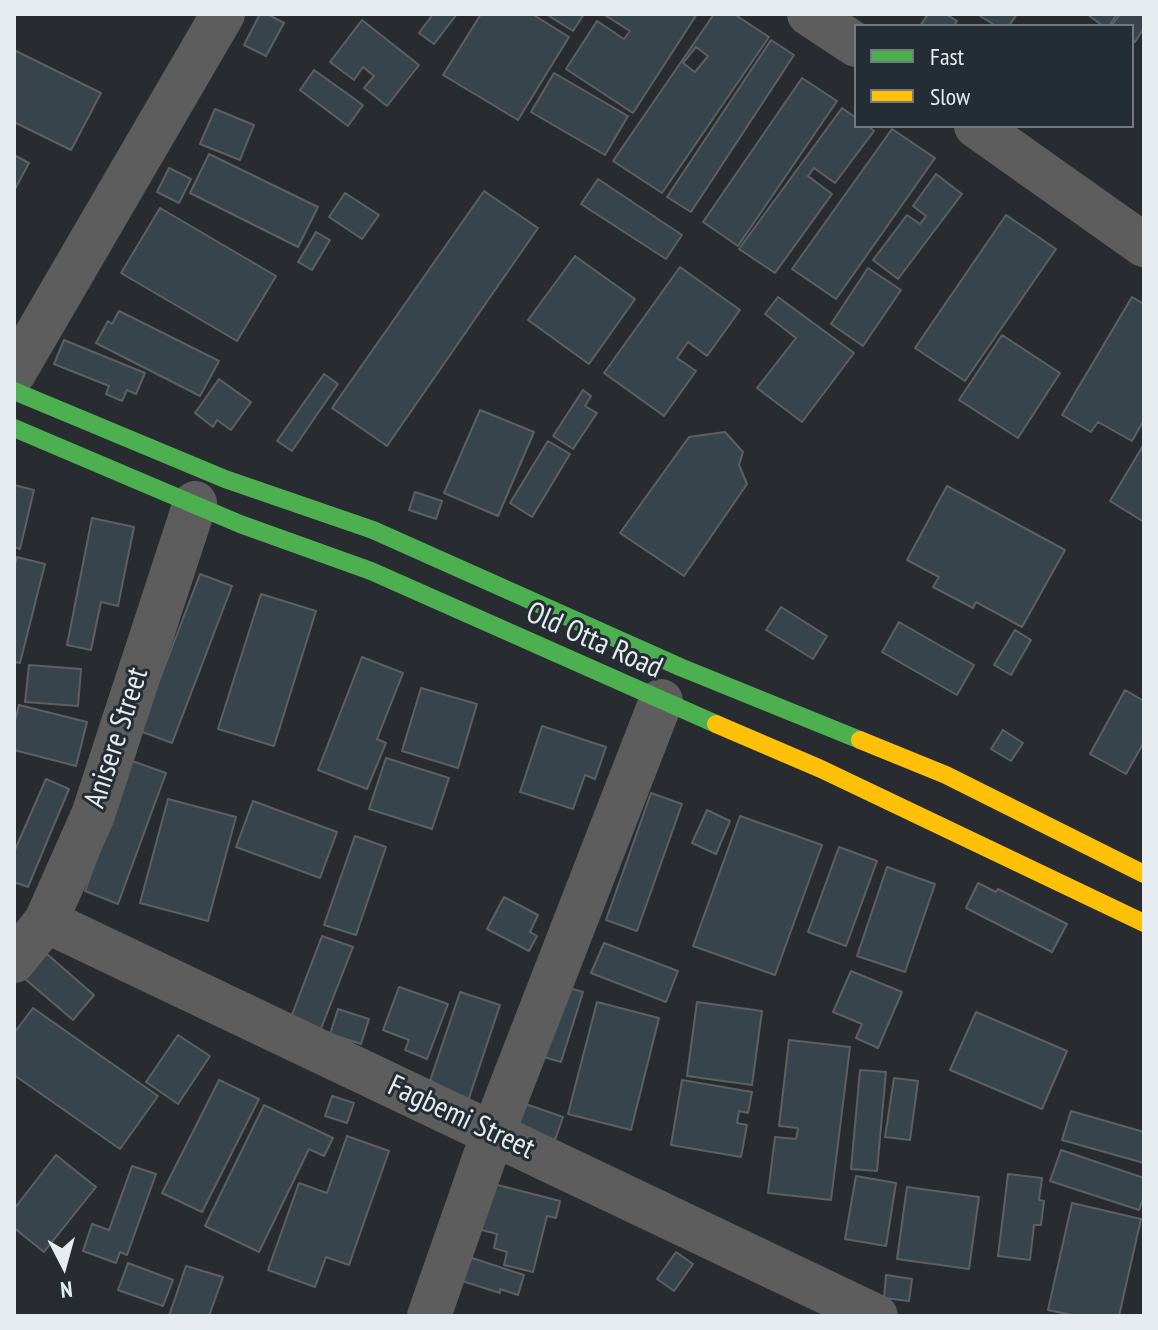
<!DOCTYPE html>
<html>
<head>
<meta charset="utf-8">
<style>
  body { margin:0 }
  #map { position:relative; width:1158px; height:1330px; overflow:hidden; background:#282c30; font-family:"PT Sans Narrow",sans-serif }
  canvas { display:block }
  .frame { position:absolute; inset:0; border:16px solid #e6ecf0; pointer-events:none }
  .legend { position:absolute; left:854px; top:24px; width:280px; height:104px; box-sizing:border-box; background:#242d33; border:2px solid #72797f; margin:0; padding:10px 14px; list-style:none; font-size:24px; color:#e6ecf0 }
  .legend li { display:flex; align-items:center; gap:16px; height:40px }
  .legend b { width:40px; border:2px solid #72797f }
  .north { position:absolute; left:24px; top:1226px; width:80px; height:80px; -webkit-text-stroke:6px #242d33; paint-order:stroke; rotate:174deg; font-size:22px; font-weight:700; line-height:32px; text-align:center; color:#e6ecf0 }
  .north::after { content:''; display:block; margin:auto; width:28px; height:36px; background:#e6ecf0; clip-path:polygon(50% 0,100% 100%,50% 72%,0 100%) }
</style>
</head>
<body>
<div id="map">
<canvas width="1158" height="1330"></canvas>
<div class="frame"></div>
<ul class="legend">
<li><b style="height:10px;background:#4caf50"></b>Fast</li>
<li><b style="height:10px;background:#ffc107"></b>Slow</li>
</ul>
<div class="north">N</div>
</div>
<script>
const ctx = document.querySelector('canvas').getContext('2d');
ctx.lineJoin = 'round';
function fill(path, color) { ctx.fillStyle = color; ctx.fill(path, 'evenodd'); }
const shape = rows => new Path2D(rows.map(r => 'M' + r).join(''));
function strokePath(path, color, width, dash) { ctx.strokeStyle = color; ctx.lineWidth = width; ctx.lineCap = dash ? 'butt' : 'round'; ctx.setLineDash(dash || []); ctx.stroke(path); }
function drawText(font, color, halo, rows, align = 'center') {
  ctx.font = font + ' "PT Sans Narrow",sans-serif'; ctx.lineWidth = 6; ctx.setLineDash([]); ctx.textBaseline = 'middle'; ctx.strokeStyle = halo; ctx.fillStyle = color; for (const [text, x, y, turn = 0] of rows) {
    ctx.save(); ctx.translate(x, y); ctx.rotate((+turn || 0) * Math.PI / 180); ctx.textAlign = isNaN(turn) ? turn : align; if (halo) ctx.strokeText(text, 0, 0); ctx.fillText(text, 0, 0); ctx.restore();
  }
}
const building = shape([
  [260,14,267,14,284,23,266,56,244,45,260,14],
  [433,14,457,14,434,44,419,33,433,14],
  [481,14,532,14,569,37,518,120,443,75,481,14],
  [546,14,584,14,573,31,546,14],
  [603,14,697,14,633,113,566,69,597,21,624,39,630,31,603,14],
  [714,14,734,14,769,37,662,193,613,161,714,14],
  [696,47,708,56,695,72,683,63,696,47],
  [928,14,946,14,957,21,954,26,920,26,928,14],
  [977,14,1017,14,1009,26,996,26,977,14],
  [1087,14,1117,14,1109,26,1103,26,1087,14],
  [1120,14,1144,14,1144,28,1135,42,1132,39,1132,26,1112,25,1120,14],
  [362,20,419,65,387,106,364,88,374,76,363,67,354,80,330,62,362,20],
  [771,40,794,55,691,212,667,197,771,40],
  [14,50,101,93,71,150,14,122,14,50],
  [314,70,363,105,348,126,300,90,314,70],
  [554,73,628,116,605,155,531,112,554,73],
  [802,78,837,101,738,246,703,222,802,78],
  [842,108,856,118,856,126,868,126,874,131,835,183,814,168,808,176,832,194,775,273,739,249,842,108],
  [215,109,254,125,240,160,200,144,215,109],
  [892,129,935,158,836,299,792,269,892,129],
  [209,154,318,207,298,247,190,193,209,154],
  [14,155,29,163,14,191,14,155],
  [169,168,191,179,179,203,157,192,169,168],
  [936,174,962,194,898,279,873,260,907,215,920,224,926,216,913,206,936,174],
  [598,179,682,235,666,259,581,204,598,179],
  [484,191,538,228,387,446,332,408,484,191],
  [345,193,379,215,362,239,329,217,345,193],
  [160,208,276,276,237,341,121,273,160,208],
  [1006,215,1056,249,965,381,915,348,1006,215],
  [316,232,330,240,312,270,298,262,316,232],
  [575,256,635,299,589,364,528,320,575,256],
  [680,267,740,310,707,356,688,342,677,358,696,371,664,416,604,373,680,267],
  [868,268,901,290,863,346,831,324,868,268],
  [778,297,854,353,802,422,757,388,796,338,765,314,778,297],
  [1132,297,1144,304,1144,420,1132,441,1098,422,1091,432,1062,415,1132,297],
  [119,311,219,361,200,396,96,343,108,321,112,324,119,311],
  [1002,335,1060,373,1018,438,959,400,1002,335],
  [64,340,145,373,136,394,127,390,122,401,106,394,109,386,54,364,64,340],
  [324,374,338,384,292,451,277,441,324,374],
  [219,379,251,402,231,430,217,420,213,427,195,413,219,379],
  [583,390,591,396,585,406,597,413,573,449,553,436,583,390],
  [480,410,534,432,498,516,444,493,480,410],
  [725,432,743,452,739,465,747,484,684,576,620,533,689,437,725,432],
  [548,441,570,454,532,517,510,503,548,441],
  [1144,444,1144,522,1110,501,1144,444],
  [14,485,34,490,20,549,14,547,14,485],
  [947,486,1065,550,1022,627,976,602,973,608,933,587,939,577,907,560,947,486],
  [415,492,442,501,436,519,409,510,415,492],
  [92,518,134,527,118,606,101,602,91,650,67,645,92,518],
  [17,557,45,564,20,663,14,662,14,568,17,557],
  [200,574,232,586,172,743,140,731,200,574],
  [261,594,316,611,274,746,218,729,261,594],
  [781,607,827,636,813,659,766,630,781,607],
  [899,622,974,665,957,695,882,652,899,622],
  [1015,630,1031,640,1011,675,994,665,1015,630],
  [362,657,403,673,377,739,386,743,367,789,318,770,362,657],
  [29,665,81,669,78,706,25,702,29,665],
  [421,688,477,704,458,768,402,751,421,688],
  [1125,690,1144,701,1144,742,1126,774,1090,754,1125,690],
  [19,705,87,722,76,766,14,750,14,725,19,705],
  [542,726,606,747,595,779,585,775,573,809,520,792,542,726],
  [1003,730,1023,743,1011,761,991,749,1003,730],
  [386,758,449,778,432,829,369,809,386,758],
  [132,761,166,773,118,904,85,891,132,761],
  [46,779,69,789,28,887,14,882,14,852,46,779],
  [651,793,682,804,637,931,606,920,651,793],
  [168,799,236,817,208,921,140,903,168,799],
  [253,801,337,832,320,878,236,847,253,801],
  [707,810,730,821,716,854,692,843,707,810],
  [740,816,822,845,775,975,693,946,740,816],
  [355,836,386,847,356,935,324,925,355,836],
  [839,847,877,861,846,946,808,932,839,847],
  [887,867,935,884,905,972,857,956,887,867],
  [978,883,996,892,998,889,1067,924,1052,952,966,908,978,883],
  [504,897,538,915,530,932,537,936,529,951,487,929,504,897],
  [322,936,353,947,320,1031,290,1020,322,936],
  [604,943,678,971,666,1002,591,973,604,943],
  [40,948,94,995,73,1020,18,973,40,948],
  [851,971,902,992,878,1048,856,1038,862,1024,833,1012,851,971],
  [559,985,583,992,561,1062,537,1055,559,985],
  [399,987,448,1004,427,1059,405,1050,409,1040,383,1030,399,987],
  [460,992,500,1005,468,1101,428,1087,460,992],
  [597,1002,659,1018,631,1130,568,1114,597,1002],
  [697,1002,762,1011,752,1085,687,1076,697,1002],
  [33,1008,158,1096,120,1149,14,1075,14,1033,33,1008],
  [338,1009,369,1019,361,1044,330,1034,338,1009],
  [976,1012,1067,1051,1042,1109,950,1070,976,1012],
  [178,1035,210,1056,178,1104,146,1082,178,1035],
  [789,1040,850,1047,831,1200,768,1193,775,1137,796,1139,798,1128,779,1126,789,1040],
  [860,1070,886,1072,877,1171,851,1169,860,1070],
  [894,1078,918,1081,910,1140,885,1137,894,1078],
  [219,1080,259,1099,202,1212,162,1193,219,1080],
  [682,1080,752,1092,748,1113,739,1111,737,1123,747,1125,741,1157,671,1145,682,1080],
  [332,1096,354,1103,347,1123,325,1116,332,1096],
  [517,1101,563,1117,555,1140,509,1125,517,1101],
  [264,1105,333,1138,324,1156,309,1149,259,1252,205,1226,264,1105],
  [1071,1111,1144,1132,1144,1163,1062,1140,1071,1111],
  [347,1136,389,1151,349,1265,326,1257,315,1287,268,1270,299,1183,327,1193,347,1136],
  [1061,1150,1144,1178,1144,1196,1139,1210,1050,1181,1061,1150],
  [56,1155,96,1187,44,1252,14,1228,14,1209,56,1155],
  [132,1166,156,1174,127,1255,120,1252,116,1263,83,1251,92,1224,109,1230,132,1166],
  [1008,1174,1042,1178,1039,1200,1044,1201,1041,1225,1034,1225,1030,1260,998,1256,1008,1174],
  [856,1176,896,1183,886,1246,845,1239,856,1176],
  [486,1182,560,1201,556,1218,547,1216,533,1272,504,1265,507,1252,494,1248,497,1234,474,1228,486,1182],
  [907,1187,979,1197,969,1269,897,1259,907,1187],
  [1072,1203,1141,1219,1119,1316,1077,1316,1048,1310,1072,1203],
  [676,1252,693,1264,674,1291,657,1279,676,1252],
  [466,1256,524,1275,518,1295,500,1289,500,1293,459,1280,466,1256],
  [128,1263,173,1280,163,1306,118,1290,128,1263],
  [186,1266,223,1277,209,1316,169,1316,186,1266],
  [886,1275,912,1279,909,1301,884,1298,886,1275]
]);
fill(building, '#37444c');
strokePath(building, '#5c6063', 2);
strokePath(shape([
  [809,14,856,45],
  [976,126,1144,245],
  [14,373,223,14],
  [46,921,876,1316],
  [14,961,46,921,93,815,195,503],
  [429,1316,493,1133,661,701]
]), '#5d5d5d', 44);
strokePath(shape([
  [14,391,225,479,373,530,680,667,860,740],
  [14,428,240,524,371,571,716,724]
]), '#4caf50', 18);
strokePath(shape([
  [716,724,821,769,1144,923],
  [860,740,946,775,1144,874]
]), '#ffc107', 18);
drawText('30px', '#e6ecf0', '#242d33', [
  ["Old Otta Road",594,641,24],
  ["Anisere Street",117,738,-72],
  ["Fagbemi Street",461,1118,25]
]);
</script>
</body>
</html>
